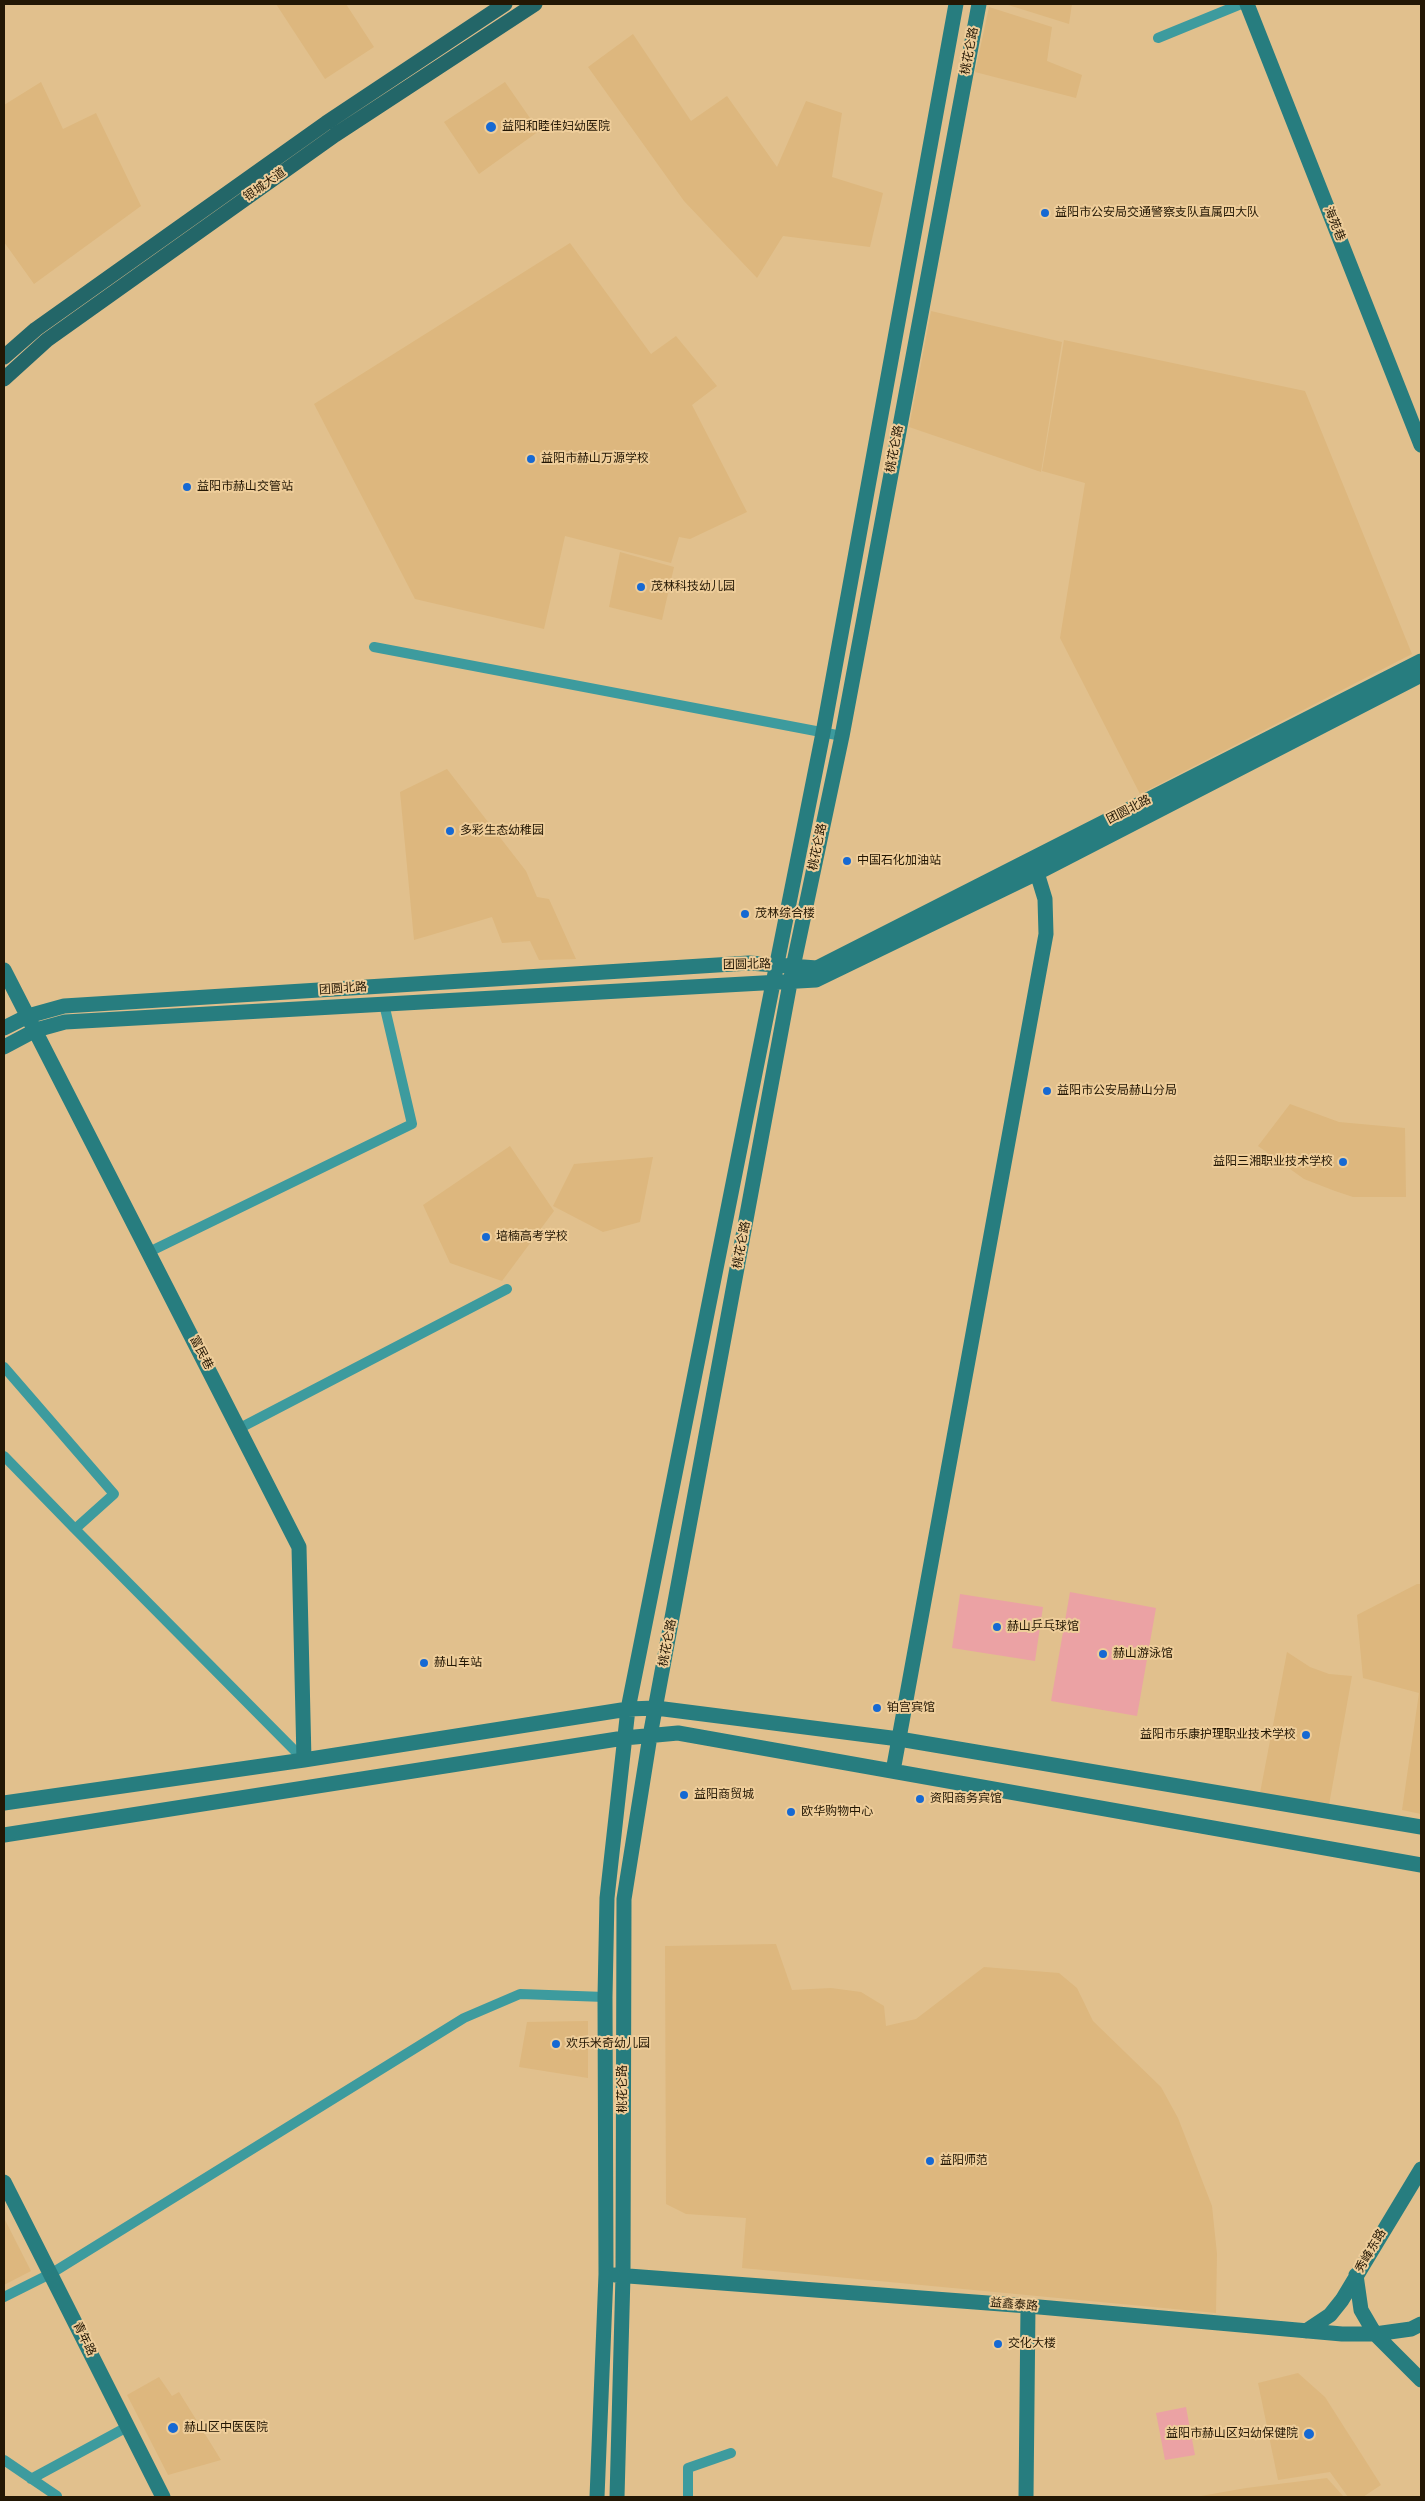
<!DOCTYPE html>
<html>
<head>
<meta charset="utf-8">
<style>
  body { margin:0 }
  #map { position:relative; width:1425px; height:2501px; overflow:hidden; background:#e1c08d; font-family:"Source Serif 4",serif }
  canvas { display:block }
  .frame { position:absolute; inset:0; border:5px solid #231704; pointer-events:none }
</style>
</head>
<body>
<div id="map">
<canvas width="1425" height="2501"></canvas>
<div class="frame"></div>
</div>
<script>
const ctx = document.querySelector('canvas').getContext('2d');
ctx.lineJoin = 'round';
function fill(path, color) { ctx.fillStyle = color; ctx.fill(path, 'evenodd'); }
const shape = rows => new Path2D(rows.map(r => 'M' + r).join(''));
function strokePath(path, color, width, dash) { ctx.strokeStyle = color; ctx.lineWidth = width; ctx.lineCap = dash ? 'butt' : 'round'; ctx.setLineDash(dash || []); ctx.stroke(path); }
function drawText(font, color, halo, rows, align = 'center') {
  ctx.font = font + ' "Source Serif 4","Noto Sans SC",serif'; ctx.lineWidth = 4; ctx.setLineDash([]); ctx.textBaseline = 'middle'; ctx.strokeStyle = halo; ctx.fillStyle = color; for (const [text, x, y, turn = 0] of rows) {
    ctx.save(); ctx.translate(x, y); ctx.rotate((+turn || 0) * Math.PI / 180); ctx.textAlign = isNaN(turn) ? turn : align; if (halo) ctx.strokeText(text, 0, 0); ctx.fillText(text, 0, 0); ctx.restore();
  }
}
fill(shape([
  [276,4,346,4,374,47,325,79],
  [1005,4,1072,4,1069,24],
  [989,7,1052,27,1047,61,1082,75,1076,98,975,72],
  [633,34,691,121,727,96,777,167,806,101,842,113,832,177,883,193,870,247,783,236,757,278,684,201,588,67],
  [41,82,63,129,96,113,141,206,34,284,4,242,4,105],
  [505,82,539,131,479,174,444,122],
  [570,243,651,354,676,336,717,386,692,405,747,512,690,539,679,537,671,563,565,536,544,629,415,599,314,404],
  [931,311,1062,342,1041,472,909,427],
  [1064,340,1305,391,1412,654,1140,794,1060,638,1085,483,1042,471],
  [620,552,674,567,662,620,609,607],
  [447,769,526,871,537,897,549,899,576,959,539,960,530,941,502,943,492,917,414,940,400,792],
  [1290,1104,1339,1122,1405,1128,1406,1197,1353,1197,1335,1191,1304,1179,1258,1146],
  [510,1146,554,1211,502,1281,450,1263,423,1205],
  [653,1157,640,1222,603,1232,553,1206,574,1164],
  [1417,1584,1421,1584,1421,1814,1402,1810,1419,1693,1363,1678,1357,1615],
  [1287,1652,1310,1667,1329,1674,1352,1676,1329,1805,1260,1793],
  [776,1944,792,1990,831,1988,861,1992,884,2006,886,2026,916,2019,984,1967,1059,1973,1077,1988,1093,2021,1161,2087,1178,2118,1212,2206,1217,2254,1216,2313,742,2268,746,2218,686,2214,666,2204,665,1946],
  [588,2021,588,2078,519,2067,527,2022],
  [4,2218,31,2271,4,2285],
  [1298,2373,1325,2397,1381,2485,1363,2497,1348,2497,1330,2472,1278,2480,1258,2383],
  [159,2377,172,2396,179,2392,221,2460,168,2475,127,2395],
  [1327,2478,1344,2497,1195,2497,1246,2488]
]), '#ddb77e');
fill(shape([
  [1070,1592,1156,1608,1137,1716,1051,1701],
  [960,1594,1043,1607,1035,1661,952,1648],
  [1186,2407,1195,2455,1165,2460,1156,2413]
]), '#eba2a4');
strokePath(shape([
  [1158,38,1241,4],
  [374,647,842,736],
  [149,1252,412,1124,384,1004],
  [4,1367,114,1494,75,1529,4,1456],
  [240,1428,507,1289],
  [75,1529,304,1760],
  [4,2297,52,2273,464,2018,520,1994,605,1997],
  [4,2460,57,2496],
  [31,2479,127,2427],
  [688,2497,688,2468,731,2453]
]), '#3d9b9e', 10);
strokePath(shape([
  [1247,4,1421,445],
  [4,970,299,1547,304,1760],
  [4,1028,28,1016,64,1006,749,963,817,968,1421,661],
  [4,1047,36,1030,65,1022,816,980,1037,873,1421,675],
  [893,1771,1046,934,1045,899,1034,863],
  [4,1803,304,1760,628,1709,656,1708,899,1739,1421,1827],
  [4,1835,624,1738,678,1733,1421,1865],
  [4,2182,163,2497],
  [615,2275,1028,2306,1342,2334,1375,2334,1411,2329,1421,2324],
  [1356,2275,1361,2310,1375,2334,1421,2380],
  [1306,2331,1330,2315,1342,2300,1421,2169],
  [597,2497,606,2274,605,1997,607,1898,628,1709,823,733,956,4],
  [617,2497,623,2275,624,1899,650,1736,793,967,842,736,979,4],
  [1026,2497,1028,2306]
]), '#277d7f', 15);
strokePath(shape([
  [4,357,36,329,326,123,505,4],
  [4,379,47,340,335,135,535,4]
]), '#236668', 15);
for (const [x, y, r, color] of [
  [491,127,6,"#1669d3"],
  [1045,213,5,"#1669d3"],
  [531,459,5,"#1669d3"],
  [187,487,5,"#1669d3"],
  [641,587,5,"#1669d3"],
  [450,831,5,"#1669d3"],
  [847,861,5,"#1669d3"],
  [745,914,5,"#1669d3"],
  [1047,1091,5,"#1669d3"],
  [1343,1162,5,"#1669d3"],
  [486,1237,5,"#1669d3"],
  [997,1627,5,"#1669d3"],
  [1103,1654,5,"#1669d3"],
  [424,1663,5,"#1669d3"],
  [877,1708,5,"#1669d3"],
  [1306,1735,5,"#1669d3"],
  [684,1795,5,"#1669d3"],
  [920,1799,5,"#1669d3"],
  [791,1812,5,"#1669d3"],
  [556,2044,5,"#1669d3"],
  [930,2161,5,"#1669d3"],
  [998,2344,5,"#1669d3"],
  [173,2428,6,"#1669d3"],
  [1309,2434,6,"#1669d3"]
]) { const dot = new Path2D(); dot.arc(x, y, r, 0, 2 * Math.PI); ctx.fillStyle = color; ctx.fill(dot); strokePath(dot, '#eecd9a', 2); }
drawText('12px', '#231704', '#eecd9a', [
  ["桃花仑路",970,51,-79],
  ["银城大道",265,185,-35],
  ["海苑巷",1334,224,68],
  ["桃花仑路",895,449,-79],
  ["团圆北路",1129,810,-27],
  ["桃花仑路",818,847,-78],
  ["团圆北路",747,965,-1],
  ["团圆北路",343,989,-4],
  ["桃花仑路",742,1245,-79],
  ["富民巷",201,1353,63],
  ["桃花仑路",668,1643,-79],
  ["桃花仑路",623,2089,-90],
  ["秀峰东路",1371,2251,-60],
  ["益鑫泰路",1014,2305,5],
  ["青年路",84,2339,64]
]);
drawText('12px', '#231704', '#eecd9a', [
  ["益阳和睦佳妇幼医院",502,127],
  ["益阳市公安局交通警察支队直属四大队",1055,213],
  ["益阳市赫山万源学校",541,459],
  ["益阳市赫山交管站",197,487],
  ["茂林科技幼儿园",651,587],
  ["多彩生态幼稚园",460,831],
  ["中国石化加油站",857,861],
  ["茂林综合楼",755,914],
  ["益阳市公安局赫山分局",1057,1091],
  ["益阳三湘职业技术学校",1333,1162,"right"],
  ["培楠高考学校",496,1237],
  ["赫山乒乓球馆",1007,1627],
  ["赫山游泳馆",1113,1654],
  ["赫山车站",434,1663],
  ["铂宫宾馆",887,1708],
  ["益阳市乐康护理职业技术学校",1296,1735,"right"],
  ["益阳商贸城",694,1795],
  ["资阳商务宾馆",930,1799],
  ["欧华购物中心",801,1812],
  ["欢乐米奇幼儿园",566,2044],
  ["益阳师范",940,2161],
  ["交化大楼",1008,2344],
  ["赫山区中医医院",184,2428],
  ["益阳市赫山区妇幼保健院",1298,2434,"right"]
], 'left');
</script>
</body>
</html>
